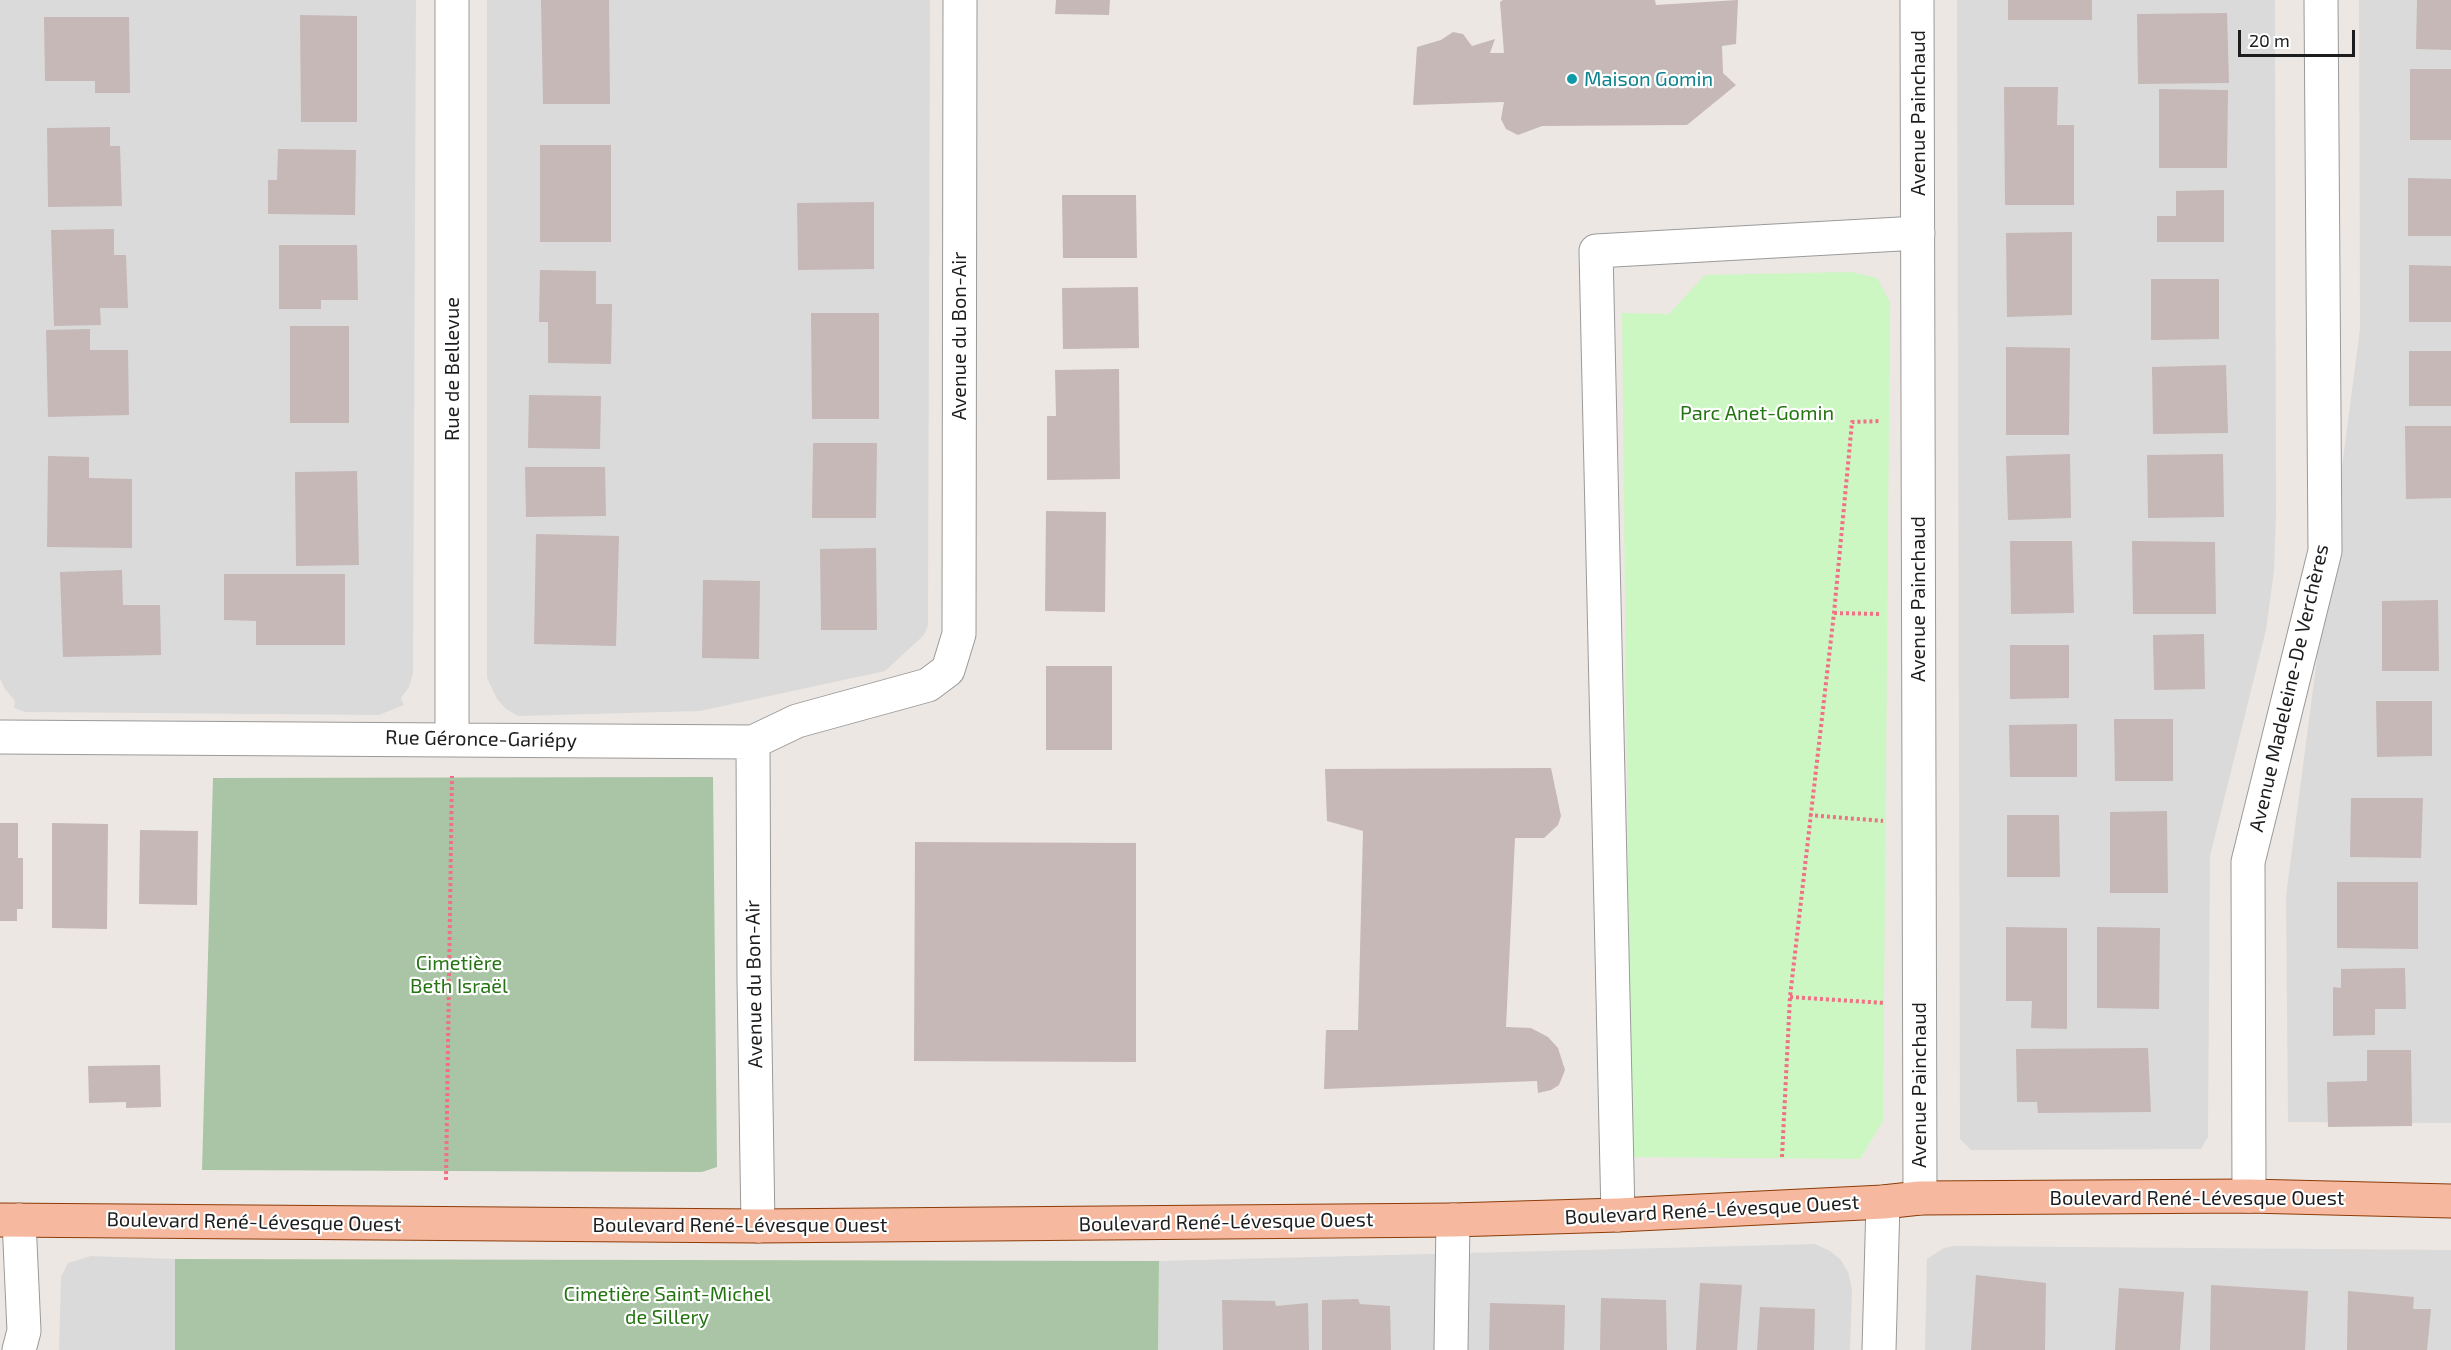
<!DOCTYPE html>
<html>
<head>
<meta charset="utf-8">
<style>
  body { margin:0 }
  #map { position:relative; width:2451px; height:1350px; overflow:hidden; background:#ede7e3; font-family:"Exo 2",sans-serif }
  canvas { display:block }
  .scale { position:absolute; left:2238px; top:30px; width:117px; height:27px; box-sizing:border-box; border:3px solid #1d1d1d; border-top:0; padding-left:8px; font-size:18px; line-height:21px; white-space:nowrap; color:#1d1d1d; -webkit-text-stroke:4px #fff; paint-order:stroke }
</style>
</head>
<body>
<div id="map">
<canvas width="2451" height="1350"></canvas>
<div class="scale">20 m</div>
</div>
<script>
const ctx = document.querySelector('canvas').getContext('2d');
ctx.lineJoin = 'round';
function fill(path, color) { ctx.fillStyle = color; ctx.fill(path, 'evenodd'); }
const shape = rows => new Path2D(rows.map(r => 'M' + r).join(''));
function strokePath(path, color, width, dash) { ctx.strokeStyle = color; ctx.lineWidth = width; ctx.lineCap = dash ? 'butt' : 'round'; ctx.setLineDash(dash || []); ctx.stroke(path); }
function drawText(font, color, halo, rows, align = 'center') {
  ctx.font = font + ' "Exo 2",sans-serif'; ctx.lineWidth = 4.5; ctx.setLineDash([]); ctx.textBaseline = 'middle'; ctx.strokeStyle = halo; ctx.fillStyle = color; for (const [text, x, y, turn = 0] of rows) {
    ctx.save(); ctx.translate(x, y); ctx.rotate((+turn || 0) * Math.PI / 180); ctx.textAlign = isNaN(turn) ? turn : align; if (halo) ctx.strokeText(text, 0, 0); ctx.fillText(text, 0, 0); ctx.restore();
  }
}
fill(shape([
  [0,0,416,0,413,673,409,687,401,698,404,705,379,715,25,712,14,708,15,701,5,689,0,679],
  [487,0,930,0,928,625,924,635,885,671,700,711,518,716,506,709,497,699,487,678],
  [1957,0,2275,0,2276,515,2274,571,2266,630,2210,856,2208,1137,2201,1149,1971,1150,1960,1139],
  [2359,0,2451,0,2451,1123,2288,1122,2286,896,2360,329],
  [1815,1244,1830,1251,1841,1260,1848,1272,1852,1289,1850,1350,1158,1350,1159,1261],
  [1954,1246,2451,1250,2451,1350,1925,1350,1927,1259,1944,1248],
  [91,1256,175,1259,175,1350,59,1350,61,1277,68,1263]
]), '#dbdada');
fill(shape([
  [713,777,717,1167,702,1172,202,1170,213,778],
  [175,1259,1159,1261,1158,1350,175,1350]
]), '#a9c5a5');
fill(shape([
  [1851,272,1877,278,1890,302,1883,1121,1860,1159,1631,1157,1622,313,1669,314,1705,275]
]), '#ccf6c2');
fill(shape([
  [541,0,609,0,610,104,543,104],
  [1056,0,1110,0,1109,15,1055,14],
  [1503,0,1655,0,1656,5,1738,0,1736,44,1722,46,1723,73,1736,85,1687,125,1542,126,1518,135,1506,129,1501,119,1504,102,1413,105,1417,47,1441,40,1453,32,1463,34,1472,46,1495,39,1490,53,1504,53,1500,2],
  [2008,0,2092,0,2092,20,2008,20],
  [2417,0,2451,0,2451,50,2416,49],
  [2227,13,2229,83,2138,84,2137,14],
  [300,15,357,16,357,122,301,122],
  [44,17,129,17,130,93,95,93,95,81,45,81],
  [2410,69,2451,69,2451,140,2410,140],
  [2004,87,2058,87,2057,125,2074,125,2074,205,2005,205],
  [2159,89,2228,90,2227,168,2159,168],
  [110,127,110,146,120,146,122,206,48,207,47,128],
  [540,145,611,145,611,242,540,242],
  [278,149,356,150,355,215,268,214,268,180,277,180],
  [2408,178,2451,179,2451,236,2408,236],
  [2224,190,2224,242,2157,242,2157,216,2176,216,2176,191],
  [1062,195,1136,195,1137,258,1063,258],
  [874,202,874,269,798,270,797,203],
  [114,229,114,255,126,255,128,308,100,308,101,325,54,326,51,230],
  [2072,232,2072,315,2007,317,2006,233],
  [279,245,357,245,358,300,321,300,321,309,279,309],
  [2409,265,2451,266,2451,322,2409,322],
  [540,270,596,271,596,304,612,304,611,364,548,363,548,322,539,322],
  [2151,279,2219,279,2219,339,2151,340],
  [1138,287,1139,348,1063,349,1062,288],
  [811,313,879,313,879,419,812,419],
  [290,326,349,326,349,423,290,423],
  [90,329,90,350,128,350,129,415,48,417,46,330],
  [2006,347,2070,348,2069,435,2006,435],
  [2409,351,2451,351,2451,406,2409,406],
  [2226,365,2228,433,2153,434,2152,367],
  [1119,369,1120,479,1047,480,1047,416,1056,416,1055,370],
  [529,395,601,396,600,449,528,448],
  [2405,426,2451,426,2451,498,2406,499],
  [813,443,877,443,876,518,812,518],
  [2070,454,2071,518,2008,520,2006,456],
  [2223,454,2224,517,2148,518,2147,455],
  [48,456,89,457,89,478,132,479,132,548,47,547],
  [525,467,605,467,606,516,526,517],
  [357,471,359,565,296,566,295,472],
  [1046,511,1106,512,1105,612,1045,611],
  [536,534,619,536,616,646,534,644],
  [2010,541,2072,541,2074,613,2011,614],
  [2132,541,2215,542,2216,614,2133,614],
  [876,548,877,630,821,630,820,549],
  [122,570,123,605,160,605,161,655,63,657,60,572],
  [224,574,345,574,345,645,256,645,256,621,224,620],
  [703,580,760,581,759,659,702,658],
  [2438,600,2439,671,2382,671,2382,601],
  [2204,634,2205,689,2154,690,2153,635],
  [2010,645,2069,645,2069,698,2010,699],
  [1046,666,1112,666,1112,750,1046,750],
  [2376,701,2432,701,2432,756,2377,757],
  [2114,719,2173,719,2173,781,2115,781],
  [2077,724,2077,777,2010,777,2009,725],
  [1551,768,1561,816,1558,825,1544,838,1515,838,1506,1027,1531,1028,1548,1037,1558,1048,1565,1070,1559,1085,1551,1090,1538,1093,1537,1081,1324,1089,1326,1030,1358,1030,1363,831,1327,821,1325,769],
  [2351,798,2423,798,2421,858,2350,857],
  [2167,811,2168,893,2110,893,2110,812],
  [2007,815,2059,815,2060,877,2007,877],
  [0,823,18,823,18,858,23,858,23,909,17,909,17,921,0,921],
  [52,823,108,824,107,929,52,928],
  [140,830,198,831,197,905,139,904],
  [915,842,1136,843,1136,1062,914,1061],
  [2337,882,2418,882,2418,949,2337,948],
  [2006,927,2067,928,2067,1029,2031,1028,2032,1001,2006,1001],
  [2097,927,2160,928,2159,1009,2097,1008],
  [2405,968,2406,1009,2375,1009,2375,1035,2333,1036,2333,987,2341,988,2341,969],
  [2148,1048,2151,1112,2038,1113,2037,1102,2017,1102,2016,1049],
  [2367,1050,2411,1050,2412,1126,2328,1127,2327,1082,2367,1081],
  [160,1065,161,1107,126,1108,126,1102,89,1103,88,1066],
  [1976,1275,2046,1283,2045,1350,1971,1350],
  [1700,1283,1742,1285,1737,1350,1696,1350],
  [2211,1285,2308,1291,2305,1350,2210,1350],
  [2119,1288,2184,1292,2180,1350,2115,1350],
  [2348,1291,2414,1297,2413,1309,2431,1309,2427,1350,2347,1350],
  [1601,1298,1666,1300,1667,1350,1600,1350],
  [1358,1299,1360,1304,1390,1306,1391,1350,1322,1350,1322,1300],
  [1222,1300,1275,1301,1276,1306,1308,1303,1309,1350,1223,1350],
  [1490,1303,1565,1305,1564,1350,1489,1350],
  [1760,1307,1815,1309,1814,1350,1757,1350]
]), '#c5b8b7');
const minor = shape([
  [452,0,452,739],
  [1917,0,1920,1198],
  [0,737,753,742,797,721,928,685,948,670,959,634,960,0],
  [753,742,754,979,758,1226],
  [2249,1196,2248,862,2325,551,2321,0],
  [1618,1215,1596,251,1918,233],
  [19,1350,24,1331,19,1220],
  [1451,1350,1453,1220],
  [1879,1350,1883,1202]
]);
const major = shape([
  [0,1220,758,1226,1453,1220,1618,1215,1883,1202,1920,1198,2249,1196,2451,1201]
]);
strokePath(minor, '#9a9a9a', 35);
strokePath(major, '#8d3c08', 35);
strokePath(shape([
  [1834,613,1881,614],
  [1809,815,1883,821],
  [1790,997,1885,1003],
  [1782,1157,1790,997,1834,613,1852,422,1881,421],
  [446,1180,452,776]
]), '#f17086', 4, [3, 3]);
strokePath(minor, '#fff', 33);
strokePath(major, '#f6b99f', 33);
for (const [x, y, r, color] of [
  [1572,79,6,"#0f9aa8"]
]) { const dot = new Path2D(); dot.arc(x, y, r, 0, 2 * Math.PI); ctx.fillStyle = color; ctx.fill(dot); strokePath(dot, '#fff', 2); }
drawText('20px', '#0d838f', '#fff', [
  ["Maison Gomin",1584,79]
], 'left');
drawText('20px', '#1d1d1d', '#fff', [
  ["Avenue Painchaud",1918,113,-90],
  ["Avenue du Bon-Air",959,336,-90],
  ["Rue de Bellevue",452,369,-90],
  ["Avenue Painchaud",1918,599,-90],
  ["Avenue Madeleine-De Verchères",2289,688,-77],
  ["Rue Géronce-Gariépy",481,739,1],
  ["Avenue du Bon-Air",754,984,-91],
  ["Avenue Painchaud",1919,1085,-90],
  ["Boulevard René-Lévesque Ouest",2197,1198],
  ["Boulevard René-Lévesque Ouest",1712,1210,-3],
  ["Boulevard René-Lévesque Ouest",254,1222,1],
  ["Boulevard René-Lévesque Ouest",1226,1222,-1],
  ["Boulevard René-Lévesque Ouest",740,1225]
]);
drawText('20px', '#247411', '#fff', [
  ["Parc Anet-Gomin",1757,413],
  ["Cimetière",459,963],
  ["Beth Israël",459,986],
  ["Cimetière Saint-Michel",667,1294],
  ["de Sillery",667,1317]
]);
</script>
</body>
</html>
